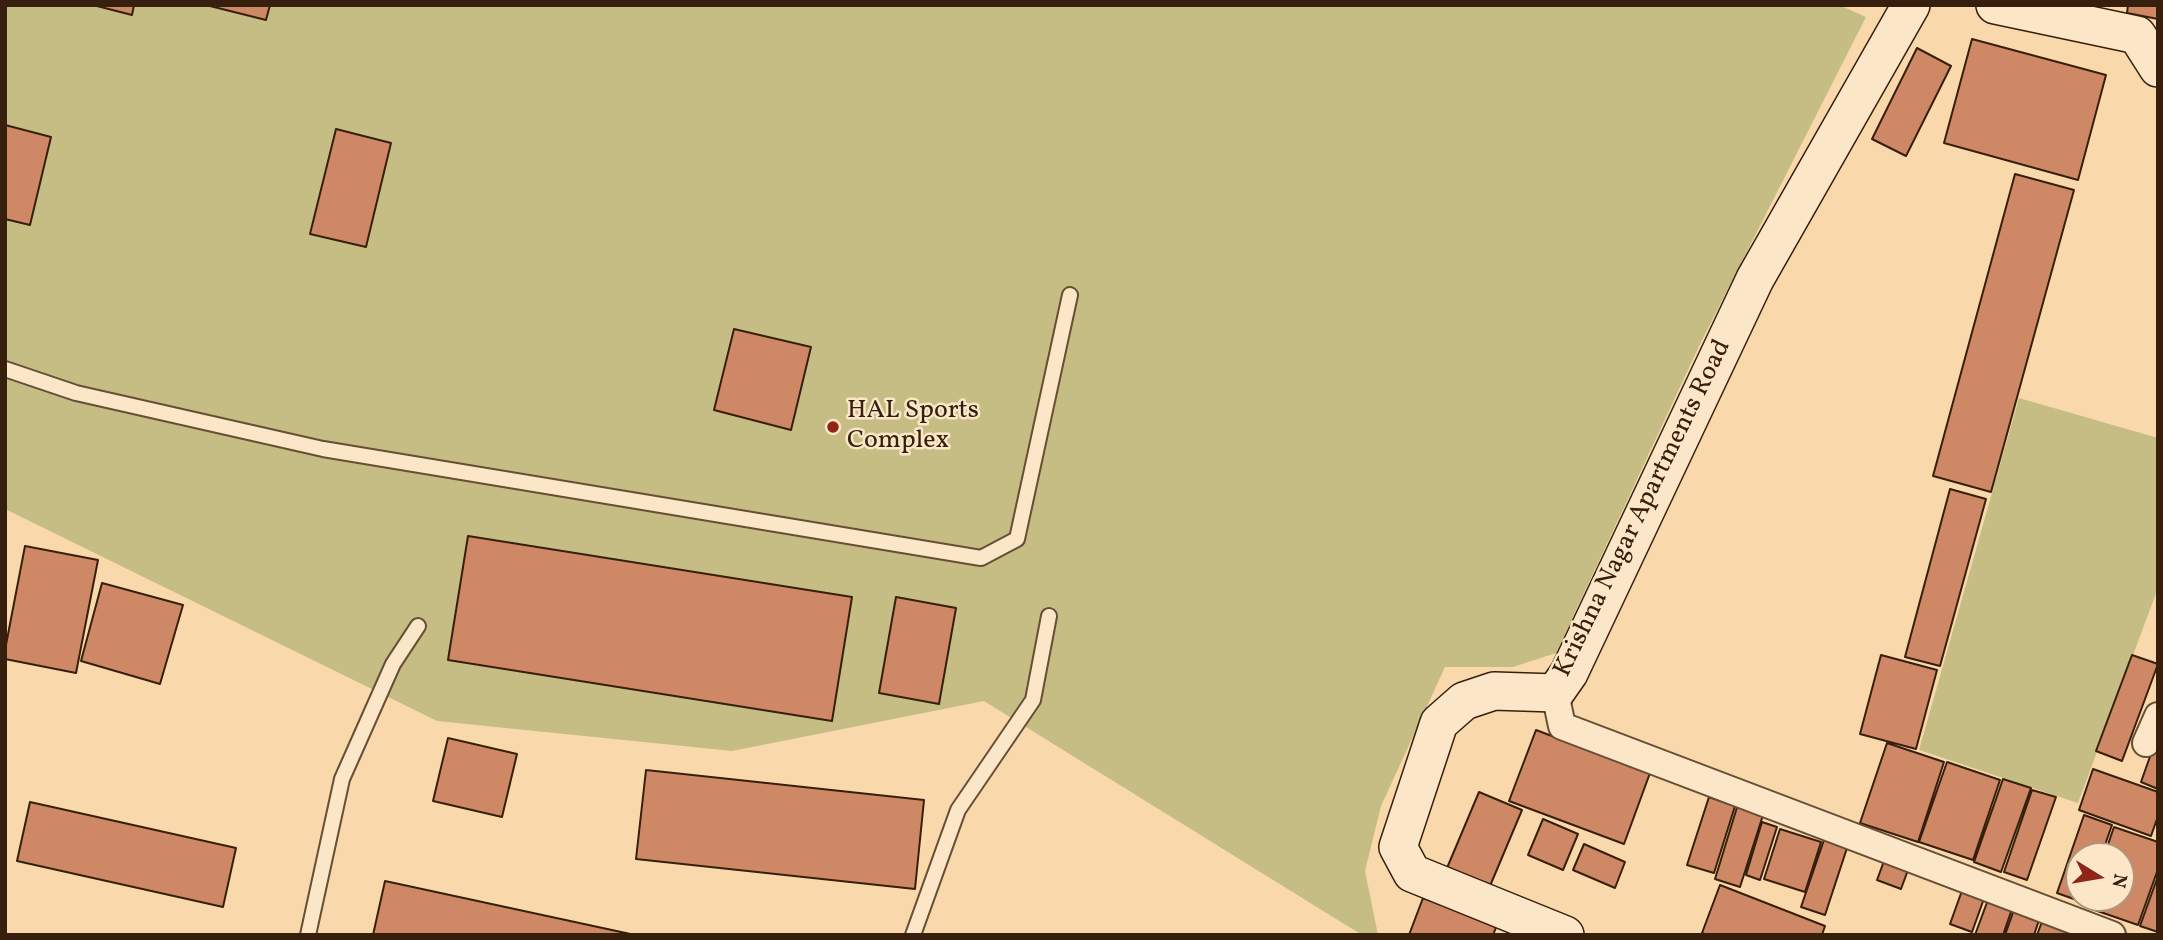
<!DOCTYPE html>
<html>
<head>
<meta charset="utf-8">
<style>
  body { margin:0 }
  #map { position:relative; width:2163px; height:940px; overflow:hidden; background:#f9d9ab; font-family:Vollkorn,serif }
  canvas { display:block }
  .frame { position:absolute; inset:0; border:7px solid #36200d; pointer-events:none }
  .north { position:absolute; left:2065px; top:842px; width:70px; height:70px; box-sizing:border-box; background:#fbe6c8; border:2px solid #ac977d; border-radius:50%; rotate:101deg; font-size:19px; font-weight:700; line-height:28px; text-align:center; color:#36200d }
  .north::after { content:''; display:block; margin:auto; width:24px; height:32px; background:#8f2418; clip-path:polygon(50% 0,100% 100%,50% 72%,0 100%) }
</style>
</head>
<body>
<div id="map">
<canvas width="2163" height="940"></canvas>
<div class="frame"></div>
<div class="north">N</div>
</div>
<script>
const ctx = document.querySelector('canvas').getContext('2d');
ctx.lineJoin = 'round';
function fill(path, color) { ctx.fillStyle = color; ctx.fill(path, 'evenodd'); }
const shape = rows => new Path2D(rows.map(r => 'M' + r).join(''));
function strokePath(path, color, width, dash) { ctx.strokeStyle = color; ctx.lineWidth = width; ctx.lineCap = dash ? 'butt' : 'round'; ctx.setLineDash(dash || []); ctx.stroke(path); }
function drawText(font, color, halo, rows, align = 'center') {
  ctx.font = font + ' Vollkorn,serif'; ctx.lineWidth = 5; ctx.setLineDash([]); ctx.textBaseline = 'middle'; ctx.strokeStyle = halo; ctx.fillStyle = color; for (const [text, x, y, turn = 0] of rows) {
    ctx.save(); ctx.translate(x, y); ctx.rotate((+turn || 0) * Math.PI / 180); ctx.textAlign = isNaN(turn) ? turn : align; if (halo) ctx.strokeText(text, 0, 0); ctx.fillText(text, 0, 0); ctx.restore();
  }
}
fill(shape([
  [5,5,1839,5,1866,17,1700,344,1556,653,1513,667,1445,667,1381,806,1365,871,1378,935,1362,935,984,701,732,751,437,721,5,509],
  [2019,398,2158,438,2158,588,2078,803,1919,750]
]), '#c5bd83');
const building = shape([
  [93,5,134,5,132,15,93,5],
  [206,5,270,5,266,20,206,5],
  [2128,5,2158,5,2158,19,2127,13,2128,5],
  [1972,39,2106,75,2078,180,1944,143,1972,39],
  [1917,48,1951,66,1906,156,1872,139,1917,48],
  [5,125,51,137,30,225,5,219,5,125],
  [336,129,391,143,366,247,310,234,336,129],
  [2015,174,2074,190,1991,492,1933,476,2015,174],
  [734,329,811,347,791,430,714,410,734,329],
  [1950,489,1986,499,1940,666,1905,657,1950,489],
  [468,536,852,597,832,721,448,660,468,536],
  [25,546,98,560,76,673,5,659,5,650,25,546],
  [102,583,183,605,160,684,81,661,102,583],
  [896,597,956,608,939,704,879,693,896,597],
  [1881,655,1937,670,1916,749,1860,734,1881,655],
  [2132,655,2158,664,2122,761,2096,751,2132,655],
  [1536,730,1650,773,1624,844,1509,801,1536,730],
  [2158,734,2158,789,2141,782,2158,734],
  [448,738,517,754,502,817,433,801,448,738],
  [1887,743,1944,762,1918,842,1860,823,1887,743],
  [1947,762,2000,780,1973,860,1919,842,1947,762],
  [2093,769,2158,792,2158,816,2151,836,2079,810,2093,769],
  [646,770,924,800,915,889,636,859,646,770],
  [2003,779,2031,788,2001,872,1974,862,2003,779],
  [2032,790,2056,797,2027,880,2004,872,2032,790],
  [1479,792,1522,810,1490,886,1447,868,1479,792],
  [1709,797,1735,806,1714,873,1687,865,1709,797],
  [30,802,236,848,223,907,17,861,30,802],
  [1738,804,1764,812,1740,887,1715,879,1738,804],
  [2084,815,2112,825,2101,856,2079,856,2079,898,2086,898,2085,903,2057,893,2084,815],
  [1543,819,1578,834,1563,870,1528,855,1543,819],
  [1762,822,1777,827,1760,880,1746,875,1762,822],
  [2114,827,2158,842,2158,869,2138,925,2086,907,2089,898,2121,898,2121,856,2104,856,2114,827],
  [1780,829,1821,842,1805,892,1764,879,1780,829],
  [1825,837,1848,845,1825,915,1801,907,1825,837],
  [1584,844,1625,862,1615,888,1573,870,1584,844],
  [1884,861,1908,870,1901,889,1877,880,1884,861],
  [2158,876,2158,932,2140,926,2158,876],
  [385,881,635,935,373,935,385,881],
  [1720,885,1825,926,1822,935,1707,935,1702,933,1720,885],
  [1964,885,1986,893,1972,932,1950,924,1964,885],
  [1989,897,2013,906,2003,935,1975,935,1989,897],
  [1423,898,1497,925,1493,935,1409,935,1423,898],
  [2015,907,2040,917,2034,935,2005,935,2015,907],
  [2044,916,2091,935,2037,935,2044,916]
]);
fill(building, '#cf8866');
strokePath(building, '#36200d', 2);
const lane = shape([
  [5,369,76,393,323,449,981,558,1017,539,1070,295],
  [308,935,342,779,393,664,418,626],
  [913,935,958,810,1033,700,1049,616]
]);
const street = shape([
  [1555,693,1562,726,2112,935],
  [2146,743,2158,716]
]);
const secondary = shape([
  [1995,5,2137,35,2158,68],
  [1565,935,1412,873,1398,847,1439,723,1464,701,1494,691,1555,693,1569,673,1755,279,1911,5]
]);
strokePath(lane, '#674e34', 18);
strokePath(street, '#674e34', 30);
strokePath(secondary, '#36200d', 40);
strokePath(lane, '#fbe6c8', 14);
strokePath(street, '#fbe6c8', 26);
strokePath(secondary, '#fbe6c8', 37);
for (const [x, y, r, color] of [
  [833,427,7,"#8f2418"]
]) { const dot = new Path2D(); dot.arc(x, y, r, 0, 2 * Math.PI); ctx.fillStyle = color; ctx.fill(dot); strokePath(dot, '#fbe6c8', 2.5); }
drawText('26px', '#36200d', '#fbe6c8', [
  ["HAL Sports",847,412],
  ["Complex",847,442]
], 'left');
drawText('26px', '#36200d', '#fbe6c8', [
  ["Krishna Nagar Apartments Road",1644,509,-64]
]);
</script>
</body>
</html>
